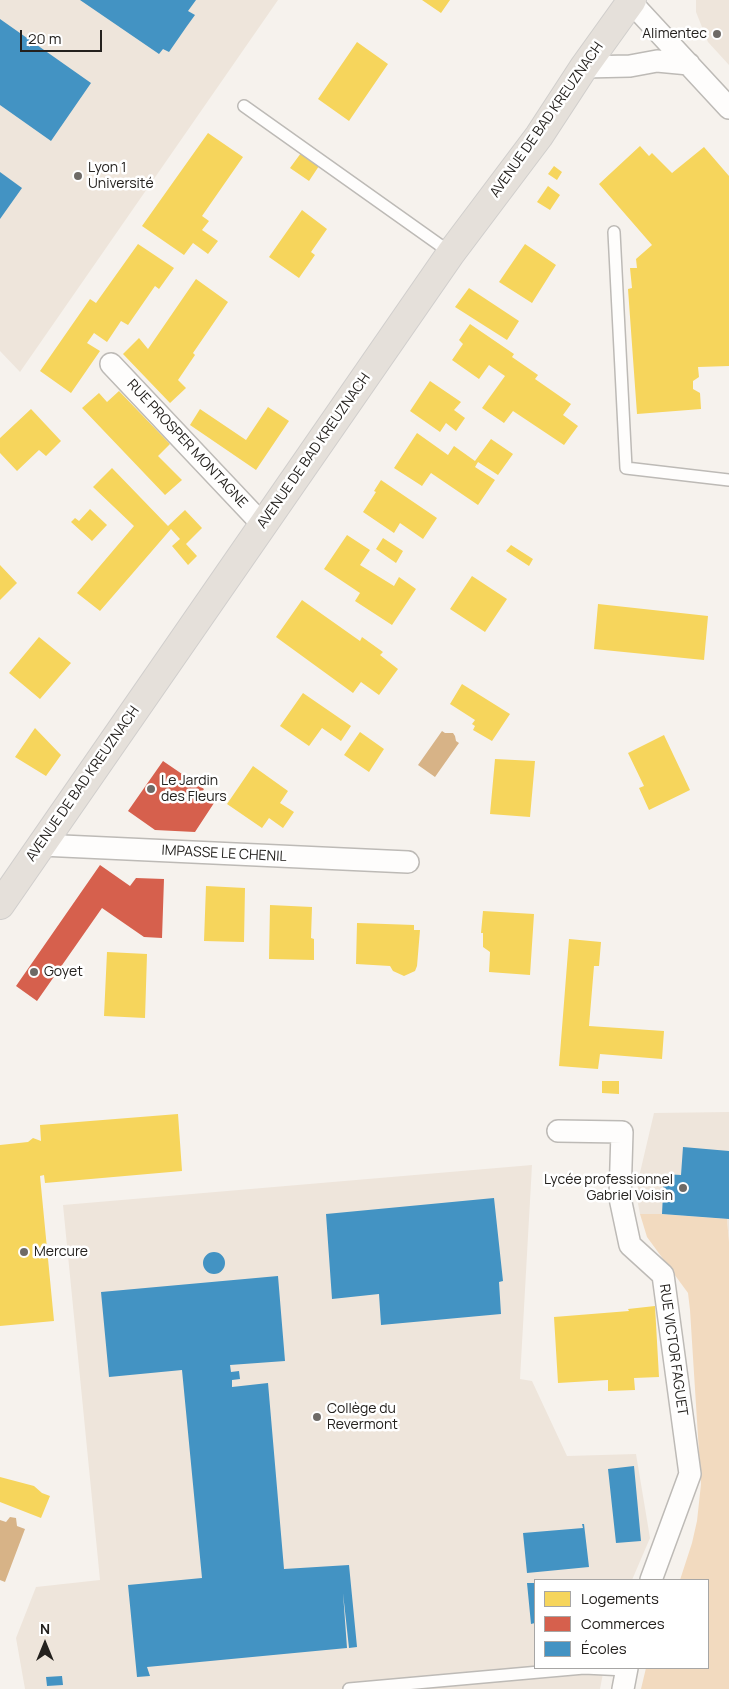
<!DOCTYPE html>
<html>
<head>
<meta charset="utf-8">
<style>
  body { margin:0 }
  #map { position:relative; width:729px; height:1689px; overflow:hidden; background:#f6f2ed; font-family:Manrope,sans-serif }
  canvas { display:block }
  .legend { position:absolute; left:534px; top:1579px; width:175px; height:90px; box-sizing:border-box; background:#fff; border:1px solid #a7a6a5; margin:0; padding:6px 9px; list-style:none; font-size:15px; color:#24211e }
  .legend li { display:flex; align-items:center; gap:10px; height:25px }
  .legend b { width:25px; border:1px solid #a7a6a5 }
  .north { position:absolute; left:20px; top:1619px; width:50px; height:50px; -webkit-text-stroke:4px #fff; paint-order:stroke; rotate:0deg; font-size:14px; font-weight:700; line-height:20px; text-align:center; color:#24211e }
  .north::after { content:''; display:block; margin:auto; width:18px; height:22px; background:#24211e; clip-path:polygon(50% 0,100% 100%,50% 72%,0 100%) }
  .scale { position:absolute; left:20px; top:30px; width:82px; height:22px; box-sizing:border-box; border:2px solid #24211e; border-top:0; padding-left:6px; font-size:15px; line-height:18px; white-space:nowrap; color:#24211e; -webkit-text-stroke:4px #fff; paint-order:stroke }
</style>
</head>
<body>
<div id="map">
<canvas width="729" height="1689"></canvas>
<ul class="legend">
<li><b style="height:14px;background:#f6d55c"></b>Logements</li>
<li><b style="height:14px;background:#d6604d"></b>Commerces</li>
<li><b style="height:14px;background:#4393c3"></b>Écoles</li>
</ul>
<div class="north">N</div>
<div class="scale">20 m</div>
</div>
<script>
const ctx = document.querySelector('canvas').getContext('2d');
ctx.lineJoin = 'round';
function fill(path, color) { ctx.fillStyle = color; ctx.fill(path, 'evenodd'); }
const shape = rows => new Path2D(rows.map(r => 'M' + r).join(''));
function strokePath(path, color, width, dash) { ctx.strokeStyle = color; ctx.lineWidth = width; ctx.lineCap = dash ? 'butt' : 'round'; ctx.setLineDash(dash || []); ctx.stroke(path); }
function drawText(font, color, halo, rows, align = 'center') {
  ctx.font = font + ' Manrope,sans-serif'; ctx.lineWidth = 5; ctx.setLineDash([]); ctx.textBaseline = 'middle'; ctx.strokeStyle = halo; ctx.fillStyle = color; for (const [text, x, y, turn = 0] of rows) {
    ctx.save(); ctx.translate(x, y); ctx.rotate((+turn || 0) * Math.PI / 180); ctx.textAlign = isNaN(turn) ? turn : align; if (halo) ctx.strokeText(text, 0, 0); ctx.fillText(text, 0, 0); ctx.restore();
  }
}
fill(shape([
  [0,0,278,0,20,372,0,351],
  [696,0,729,0,729,65,708,42,696,12],
  [729,1112,729,1242,727,1219,662,1214,640,1214,637,1198,639,1177,654,1113],
  [532,1165,520,1379,532,1381,567,1456,636,1454,650,1538,632,1580,535,1580,535,1668,604,1668,600,1689,25,1689,16,1638,36,1587,100,1580,63,1205]
]), '#eee5db');
fill(shape([
  [640,1214,662,1214,727,1219,729,1242,729,1689,641,1689,646,1668,708,1668,708,1580,680,1580,692,1543,697,1521,701,1484,690,1310,688,1293,647,1237]
]), '#f2dabf');
fill(shape([
  [442,731,445,733,453,733,455,736,456,741,459,743,435,777,418,765],
  [10,1517,16,1518,17,1526,25,1529,5,1582,0,1580,0,1520,6,1522]
]), '#d7b387');
fill(shape([
  [422,0,450,0,441,13],
  [357,42,388,64,349,121,318,99],
  [208,133,243,157,202,216,209,221,202,230,218,241,208,254,193,243,184,255,142,226],
  [640,146,649,156,652,153,672,173,704,147,729,176,729,366,698,367,699,377,693,381,693,389,700,393,701,409,637,414,628,289,632,288,630,268,637,268,636,259,652,245,599,184],
  [301,153,319,166,309,181,290,168],
  [554,166,562,172,557,180,548,174],
  [548,186,560,195,550,210,537,202],
  [302,210,327,229,311,252,315,255,299,278,269,257],
  [138,244,174,268,159,289,155,286,128,325,121,321,107,342,94,333,87,343,100,351,71,393,40,371,90,299,96,303],
  [525,244,556,265,532,303,499,282],
  [196,279,228,302,193,353,195,355,178,380,186,388,170,403,123,354,139,338,148,349],
  [469,288,519,321,507,340,455,307],
  [470,324,514,354,512,357,538,375,535,379,571,404,563,415,578,426,564,445,513,411,504,423,482,408,505,376,489,365,479,379,452,360,463,344,459,340],
  [430,381,461,402,454,410,465,418,456,431,446,423,440,432,410,411],
  [119,391,170,444,158,456,182,480,165,495,82,408,99,393,107,402],
  [268,407,289,421,256,470,190,425,200,409,246,440],
  [31,409,61,441,46,456,39,450,17,471,0,453,0,438],
  [417,433,448,455,454,446,475,461,491,439,513,454,498,475,478,462,475,467,495,480,478,505,431,473,422,486,394,468],
  [112,468,168,526,185,510,202,528,186,544,197,556,188,565,172,546,180,539,171,529,100,611,77,593,134,526,93,487],
  [381,480,437,518,423,539,400,523,394,533,363,512,376,492,374,491],
  [90,509,107,525,92,541,71,522,75,518,79,521],
  [347,535,370,550,360,565,394,586,399,577,416,589,392,625,355,601,360,593,324,569],
  [383,538,403,551,396,563,376,549],
  [511,545,533,559,529,566,506,551],
  [0,565,17,583,0,600],
  [472,576,507,599,485,632,450,609],
  [302,600,360,641,362,637,383,652,380,655,398,669,379,695,361,682,353,693,276,637],
  [598,604,708,616,704,660,594,649],
  [39,637,71,663,40,699,9,673],
  [462,684,510,714,492,741,473,730,475,726,472,724,475,720,450,704],
  [303,693,351,726,341,741,322,728,309,746,280,726],
  [35,728,61,755,46,776,15,757],
  [360,732,384,749,369,772,344,755],
  [664,735,690,790,649,810,639,788,644,786,628,753],
  [495,759,535,761,530,817,490,814],
  [253,766,288,791,280,803,294,812,283,828,269,818,262,828,227,804],
  [206,886,245,888,244,942,204,941],
  [270,905,312,907,311,938,314,939,314,960,269,959],
  [483,911,534,914,530,975,489,972,490,952,483,947,483,933,481,933],
  [357,923,414,925,414,930,420,930,417,966,415,971,404,976,393,971,390,966,356,964],
  [569,939,601,942,599,966,594,966,589,1026,664,1031,662,1059,600,1054,598,1069,559,1066],
  [107,952,147,954,145,1018,104,1016],
  [602,1081,619,1081,619,1094,602,1093],
  [178,1114,182,1171,45,1183,44,1175,40,1176,54,1321,0,1326,0,1145,28,1142,33,1138,41,1141,40,1125],
  [655,1306,659,1377,634,1378,635,1390,608,1391,608,1380,558,1383,554,1317,629,1311,628,1309],
  [0,1477,34,1486,42,1493,50,1496,41,1518,0,1502]
]), '#f6d55c');
fill(shape([
  [163,761,204,789,201,794,214,803,195,832,155,830,128,811],
  [100,865,130,886,136,878,164,879,162,938,144,937,102,908,37,1001,16,986]
]), '#d6604d');
fill(shape([
  [80,0,196,0,188,11,195,15,187,26,169,52,163,49,159,54],
  [0,19,91,83,51,141,0,105],
  [0,172,22,188,0,219],
  [683,1147,729,1151,729,1219,662,1214,664,1174,681,1175],
  [494,1198,503,1281,499,1282,501,1314,381,1325,379,1294,332,1299,326,1214],
  '203 1263a11 11 0 1 1 22 0a11 11 0 1 1-22 0Z',
  [278,1276,285,1361,230,1365,231,1372,239,1371,240,1379,232,1380,232,1387,268,1383,284,1569,349,1565,357,1647,349,1648,343,1593,347,1648,147,1667,150,1676,137,1677,128,1585,202,1578,182,1370,109,1377,101,1292],
  [634,1466,641,1541,616,1543,608,1469],
  [582,1524,584,1524,589,1567,527,1573,523,1533,583,1528],
  [527,1583,535,1583,535,1623,531,1624],
  [62,1676,63,1685,47,1686,46,1677]
]), '#4393c3');
const service = shape([
  [244,106,451,253],
  [614,232,626,468,729,480],
  [349,1689,584,1668,626,1670]
]);
const minor = shape([
  [629,0,729,108],
  [584,67,630,66,657,61,689,64],
  [111,364,263,525],
  [41,845,408,862],
  [558,1131,622,1132,620,1198,630,1245,663,1275,690,1474,651,1580],
  [623,1689,627,1668]
]);
const primary = shape([
  [0,905,451,253,539,136,584,67,632,0]
]);
strokePath(service, '#bdbab6', 14);
strokePath(minor, '#bdbab6', 24);
strokePath(primary, '#d0cecc', 30);
strokePath(service, '#fefdfc', 11);
strokePath(minor, '#fefdfc', 21);
strokePath(primary, '#e5e0da', 28);
for (const [x, y, r, color] of [
  [717,34,5,"#6e6a66"],
  [78,176,5,"#6e6a66"],
  [151,789,5,"#6e6a66"],
  [34,972,5,"#6e6a66"],
  [683,1188,5,"#6e6a66"],
  [24,1252,5,"#6e6a66"],
  [317,1417,5,"#6e6a66"]
]) { const dot = new Path2D(); dot.arc(x, y, r, 0, 2 * Math.PI); ctx.fillStyle = color; ctx.fill(dot); strokePath(dot, '#fff', 2); }
drawText('14px', '#24211e', '#fff', [
  ["Alimentec",707,34,"right"],
  ["Lyon 1",88,168],
  ["Université",88,184],
  ["Le Jardin",161,781],
  ["des Fleurs",161,797],
  ["Goyet",44,972],
  ["Lycée professionnel",673,1180,"right"],
  ["Gabriel Voisin",673,1196,"right"],
  ["Mercure",34,1252],
  ["Collège du",327,1409],
  ["Revermont",327,1425]
], 'left');
drawText('14px', '#24211e', '#fff', [
  ["AVENUE DE BAD KREUZNACH",547,120,-55],
  ["RUE PROSPER MONTAGNE",187,444,47],
  ["AVENUE DE BAD KREUZNACH",314,451,-55],
  ["AVENUE DE BAD KREUZNACH",83,784,-55],
  ["IMPASSE LE CHENIL",224,854,3],
  ["RUE VICTOR FAGUET",673,1350,82]
]);
</script>
</body>
</html>
